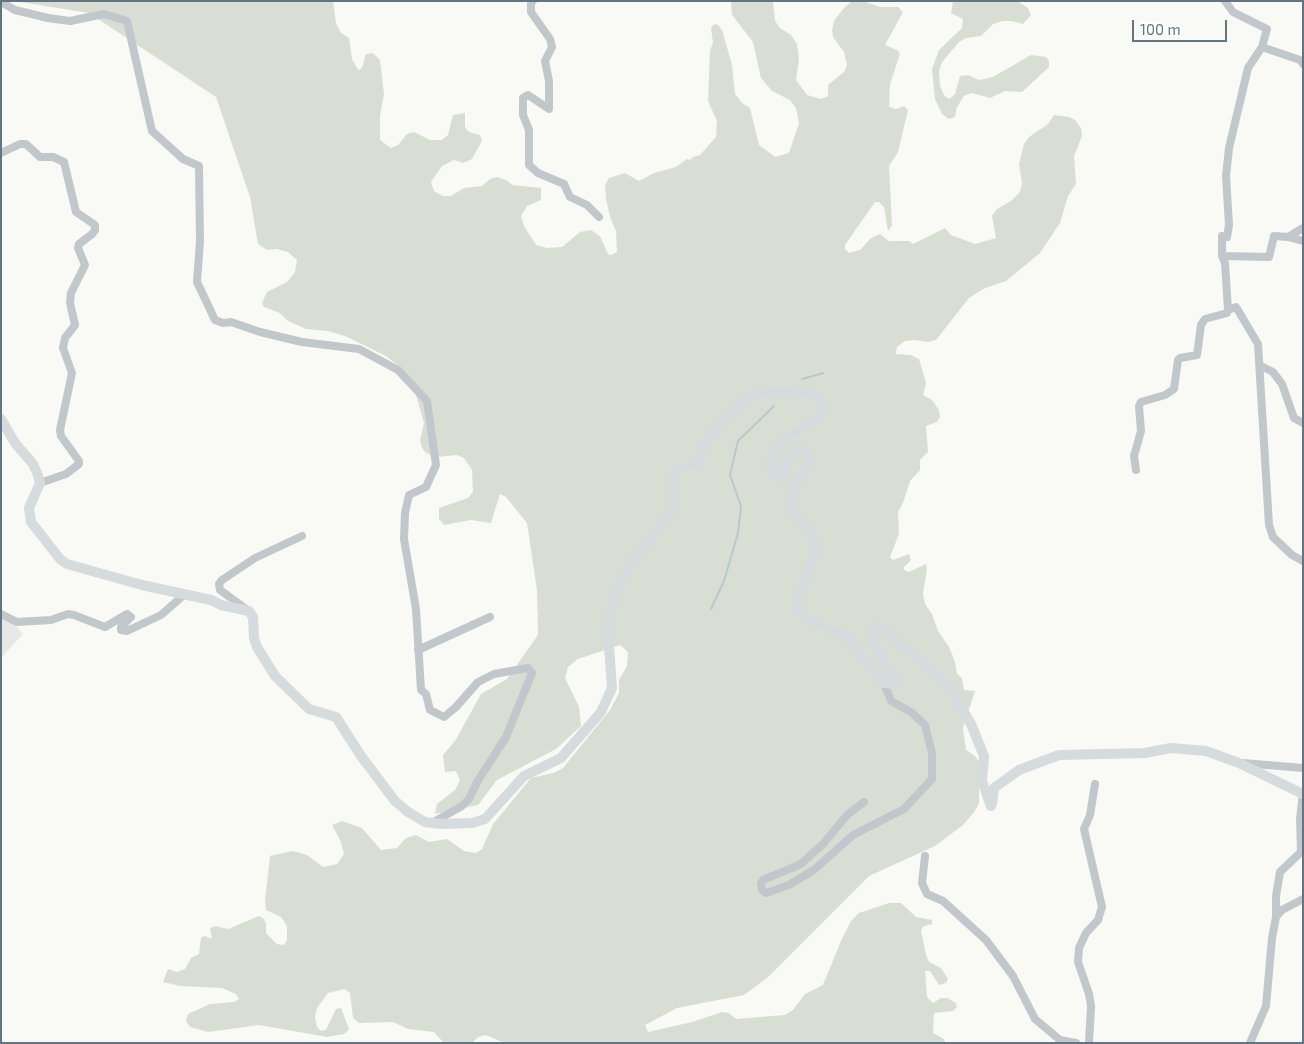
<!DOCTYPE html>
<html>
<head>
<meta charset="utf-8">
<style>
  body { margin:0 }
  #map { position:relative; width:1304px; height:1044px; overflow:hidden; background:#f9f9f6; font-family:"Exo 2",sans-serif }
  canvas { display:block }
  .frame { position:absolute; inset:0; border:2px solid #637582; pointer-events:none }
  .scale { position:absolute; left:1132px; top:20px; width:95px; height:22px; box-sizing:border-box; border:2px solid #637582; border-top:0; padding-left:6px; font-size:15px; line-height:18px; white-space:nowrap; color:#637582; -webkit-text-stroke:4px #fff; paint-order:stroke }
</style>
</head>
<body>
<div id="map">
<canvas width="1304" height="1044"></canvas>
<div class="frame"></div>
<div class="scale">100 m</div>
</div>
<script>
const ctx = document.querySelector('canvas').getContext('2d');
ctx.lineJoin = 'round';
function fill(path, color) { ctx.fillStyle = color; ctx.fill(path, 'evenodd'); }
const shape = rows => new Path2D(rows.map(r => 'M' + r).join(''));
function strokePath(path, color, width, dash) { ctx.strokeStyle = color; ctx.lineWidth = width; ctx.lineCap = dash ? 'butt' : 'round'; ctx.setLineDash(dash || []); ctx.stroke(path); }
fill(shape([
  [7,615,23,634,1,658,1,617]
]), '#e7e8e7');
fill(shape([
  [14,1,333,1,336,23,341,33,349,38,352,59,357,68,359,70,362,68,366,54,373,53,380,60,384,94,380,116,380,140,391,148,398,145,407,134,414,132,430,140,442,140,448,135,453,115,465,113,465,127,469,132,480,135,482,141,472,159,463,163,454,160,442,166,431,182,434,191,443,196,451,196,464,188,482,186,490,179,497,177,506,180,512,185,541,188,541,200,527,206,521,216,524,226,536,245,547,248,562,247,580,232,591,230,600,236,608,254,611,255,617,252,616,231,610,217,606,199,605,185,609,178,625,173,639,181,654,173,676,167,687,159,690,160,693,157,700,155,716,137,717,121,708,101,710,50,713,43,711,28,713,25,717,24,722,30,732,65,735,94,742,103,750,108,759,145,775,157,789,153,799,123,796,108,790,100,772,91,761,78,753,42,732,15,731,1,773,1,775,21,780,28,791,35,797,44,799,59,796,80,807,95,821,99,828,96,828,85,844,72,847,65,844,52,833,37,832,30,834,21,844,8,852,1,863,1,880,7,898,7,903,12,885,45,897,50,900,54,890,84,889,107,896,109,904,106,908,110,898,152,889,166,892,226,888,231,884,207,879,202,875,202,845,245,845,249,849,253,860,250,871,238,880,234,889,241,909,241,913,244,945,228,951,235,975,244,996,238,992,216,997,209,1011,201,1020,192,1022,183,1019,164,1024,144,1029,137,1048,124,1054,115,1069,117,1075,120,1081,128,1082,136,1074,156,1076,184,1068,196,1060,223,1040,253,1006,281,985,288,969,298,936,340,928,342,915,340,905,341,897,347,896,351,896,354,911,355,919,359,926,383,923,395,932,400,939,410,940,417,937,422,926,426,928,452,920,460,920,470,910,481,903,503,898,512,899,534,890,557,893,560,909,554,911,560,904,567,904,570,909,572,926,564,927,569,923,593,925,604,932,614,938,631,949,647,955,662,957,674,962,678,964,690,975,691,963,728,966,750,975,756,979,762,979,803,975,811,963,825,935,846,869,876,767,978,744,995,677,1008,645,1025,648,1032,692,1022,722,1012,729,1013,736,1019,785,1015,793,1010,805,994,823,985,841,941,851,921,859,913,889,903,901,903,916,917,932,920,932,924,924,926,921,930,926,955,929,962,941,968,948,979,946,983,939,985,930,971,925,971,927,997,933,1003,941,998,947,998,956,1003,957,1007,953,1011,934,1013,933,1033,944,1039,945,1043,504,1043,486,1035,478,1037,472,1043,444,1043,434,1032,408,1029,393,1022,359,1023,353,1018,350,993,345,989,328,993,317,1008,315,1017,317,1027,321,1031,326,1030,336,1009,341,1008,349,1029,344,1034,327,1037,259,1025,208,1032,190,1027,186,1021,188,1014,210,1004,234,1002,239,999,236,994,222,988,180,986,163,982,168,969,177,972,185,969,191,958,199,954,201,938,204,936,212,939,210,928,216,926,228,929,259,916,264,919,266,924,266,933,277,944,284,945,287,940,287,926,281,917,266,910,265,901,270,856,293,851,307,855,323,867,337,864,344,854,341,842,332,825,342,821,362,828,381,850,397,848,406,838,416,835,429,842,447,839,464,851,476,853,482,849,493,824,531,778,553,773,563,768,610,710,619,693,619,680,627,666,628,652,620,645,578,659,568,667,565,678,579,707,581,726,556,749,497,780,478,805,435,814,437,804,455,790,460,780,456,771,445,772,443,755,455,741,481,694,507,679,538,635,537,590,527,523,506,497,500,494,491,523,471,520,444,525,439,519,439,508,468,498,473,492,472,470,464,458,457,455,437,457,426,453,422,448,420,440,424,423,413,384,400,367,386,356,345,336,328,331,306,329,288,321,280,313,264,307,262,303,267,292,287,282,295,272,297,260,288,252,277,249,267,250,258,244,250,197,216,97,89,13],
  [953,1,1017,1,1028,8,1031,15,1023,24,1011,21,1003,21,993,24,981,36,966,38,959,42,942,62,939,71,940,86,944,95,949,99,955,94,960,76,968,75,979,80,993,77,1031,55,1046,57,1049,61,1049,67,1022,92,1005,91,990,98,972,93,964,96,957,107,955,117,949,119,942,114,935,99,932,69,939,50,962,28,963,19,951,13]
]), '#d9ded5');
strokePath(shape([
  [802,379,823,373],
  [711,609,724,581,738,533,741,506,730,475,738,441,774,406]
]), '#bac7cb', 2);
strokePath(shape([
  [533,1,531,3,531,12,550,39,552,47,545,61,549,81,549,109,528,95,523,98,523,115,529,130,529,165,538,173,564,184,570,197,587,205,599,217],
  [1225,1,1233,12,1267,29,1262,47],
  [1,2,15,10,48,18,70,21,104,14,127,21,152,131,183,159,199,166,200,241,197,282,215,320,223,323,231,322,260,332,302,342,359,349,398,370,427,401,436,465,426,487,409,495,405,513,404,539,416,609,421,690,426,694,430,710,444,717,456,707,478,682,494,674,528,668,532,673,506,737,477,782,469,799,462,806,432,823],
  [1303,64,1300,60,1262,47,1248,68,1229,148,1226,176,1229,225,1227,237,1222,236,1222,256,1225,263,1228,310,1236,307,1258,344,1269,525,1273,537,1292,555,1303,561],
  [1,153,20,144,26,144,40,157,53,157,64,162,76,212,95,225,95,230,92,234,79,244,78,248,85,265,71,293,70,303,75,325,65,338,63,348,72,373,60,430,61,436,79,461,79,464,66,474,40,483],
  [1288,237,1303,241],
  [1222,256,1269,257,1274,236,1288,237,1303,228],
  [1261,366,1273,372,1282,384,1294,418,1303,423],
  [1136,470,1134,456,1141,431,1139,406,1141,402,1165,395,1174,389,1178,360,1180,358,1197,355,1201,325,1205,319,1227,313,1228,310],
  [246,609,220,590,219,584,222,580,255,558,302,536],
  [1,614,17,622,51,620,68,614,74,615,105,627,127,614,131,617,121,627,121,630,127,631,161,615,185,594],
  [418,650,490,617],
  [1243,763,1303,768],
  [864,802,847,815,824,843,801,864,763,880,761,884,762,890,766,893,789,885,815,869,853,835,904,809,932,779,932,753,925,725,911,712,891,701,884,683],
  [925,856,922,883,927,894,943,901,986,940,1013,976,1035,1019,1060,1040,1076,1043],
  [1276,917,1276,896,1280,872,1301,852,1300,819,1303,793],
  [1089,1043,1091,1006,1089,994,1078,962,1079,948,1086,933,1098,920,1102,907,1084,829,1090,815,1095,784],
  [1250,1043,1266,1006,1272,938,1276,917,1282,910,1303,899]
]), '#c2c7cb', 8);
strokePath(shape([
  [1,419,15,443,33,464,38,475,40,483,29,508,31,522,60,559,67,564,142,585,211,600,221,605,249,611,253,617,254,638,257,647,275,676,309,709,336,717,361,756,395,801,408,812,425,822,441,824,472,823,485,819,524,776,561,758,601,712,612,688,608,633,613,599,632,562,672,512,675,500,674,477,677,470,698,463,708,440,722,422,748,397,761,393,784,390,814,395,822,402,821,414,816,420,781,441,774,451,771,463,772,475,778,478,783,475,787,463,795,452,804,450,810,457,808,467,794,486,790,502,792,510,810,529,816,542,814,558,798,596,798,612,802,616,845,636,884,683,893,684,897,678,886,665,873,639,872,631,876,627,885,631,924,664,950,688,971,724,984,756,982,781,991,806],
  [992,804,994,788,1019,770,1059,755,1145,753,1171,748,1206,751,1239,763,1303,794]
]), '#d6dbde', 10);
</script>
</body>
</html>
